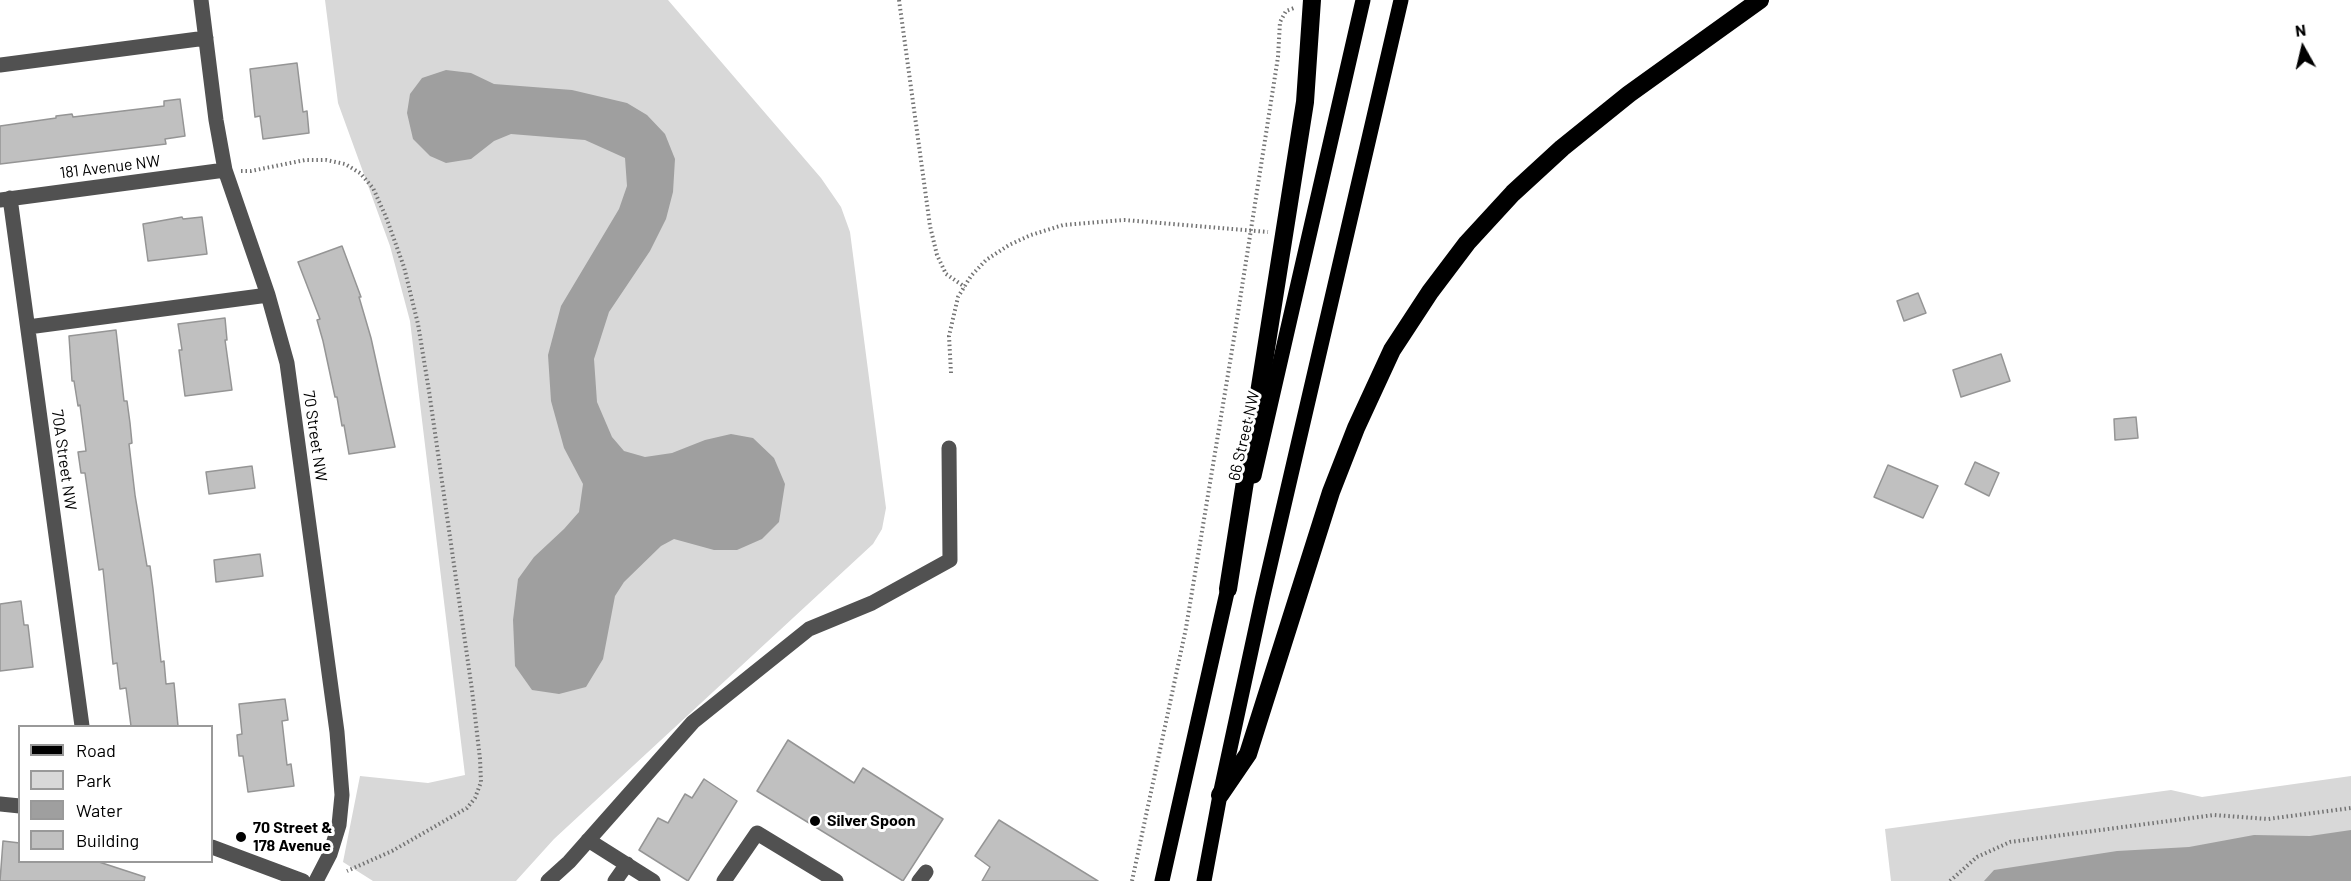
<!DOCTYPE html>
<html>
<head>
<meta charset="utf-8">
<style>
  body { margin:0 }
  #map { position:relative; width:2351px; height:881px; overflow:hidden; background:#fff; font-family:Barlow,sans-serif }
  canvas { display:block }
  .legend { position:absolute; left:18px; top:725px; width:195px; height:138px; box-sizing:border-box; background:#fff; border:2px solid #999; margin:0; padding:8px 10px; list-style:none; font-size:18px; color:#000 }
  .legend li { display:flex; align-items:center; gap:12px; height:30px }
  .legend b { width:30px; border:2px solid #999 }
  .north { position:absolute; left:2273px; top:18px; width:60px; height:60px; -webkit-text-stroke:4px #fff; paint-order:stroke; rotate:352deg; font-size:16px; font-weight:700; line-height:24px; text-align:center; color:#000 }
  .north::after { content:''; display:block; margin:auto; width:21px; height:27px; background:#000; clip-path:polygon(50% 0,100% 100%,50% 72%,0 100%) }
</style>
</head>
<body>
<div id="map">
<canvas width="2351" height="881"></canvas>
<ul class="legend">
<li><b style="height:8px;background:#000"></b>Road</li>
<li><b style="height:16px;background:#d8d8d8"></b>Park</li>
<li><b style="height:16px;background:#9f9f9f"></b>Water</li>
<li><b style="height:16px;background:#c0c0c0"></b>Building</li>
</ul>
<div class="north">N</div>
</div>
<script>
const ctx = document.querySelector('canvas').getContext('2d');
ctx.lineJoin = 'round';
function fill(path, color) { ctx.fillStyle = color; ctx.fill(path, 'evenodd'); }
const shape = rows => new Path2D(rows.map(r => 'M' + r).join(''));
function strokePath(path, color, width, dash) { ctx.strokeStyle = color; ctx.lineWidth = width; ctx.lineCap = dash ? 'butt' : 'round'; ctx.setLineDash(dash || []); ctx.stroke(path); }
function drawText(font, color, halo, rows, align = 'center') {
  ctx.font = font + ' Barlow,sans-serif'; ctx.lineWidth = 6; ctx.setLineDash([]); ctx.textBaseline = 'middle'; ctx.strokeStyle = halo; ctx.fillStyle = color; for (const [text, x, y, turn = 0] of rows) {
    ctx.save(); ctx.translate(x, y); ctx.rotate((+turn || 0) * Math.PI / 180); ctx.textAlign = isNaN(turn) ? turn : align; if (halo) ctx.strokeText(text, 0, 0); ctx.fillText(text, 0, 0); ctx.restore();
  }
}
fill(shape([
  [325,0,668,0,821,178,841,207,850,232,886,508,882,529,873,544,554,839,516,881,373,881,343,862,360,776,428,783,465,775,410,321,390,246,338,103],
  [2351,776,2351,881,1891,881,1885,829,2171,790,2202,797]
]), '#d8d8d8');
fill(shape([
  [446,70,471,73,494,84,572,90,627,103,647,115,665,134,675,159,673,192,666,219,650,251,609,312,594,359,597,402,612,437,624,451,645,457,672,453,705,440,731,434,753,438,774,458,785,484,779,522,762,539,737,550,714,550,674,539,661,546,624,582,615,596,603,659,586,687,559,694,532,690,515,666,513,620,518,579,534,557,564,529,579,512,583,484,564,448,551,401,548,355,561,306,619,209,627,186,625,158,585,140,511,134,494,141,471,159,446,163,430,156,413,139,407,113,410,94,422,78],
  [2351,830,2351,881,1984,881,1994,870,2117,851,2189,847,2254,835,2310,836]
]), '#9f9f9f');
const building = shape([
  [297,63,303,112,307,111,309,133,263,139,260,116,255,117,250,69,297,63],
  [180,99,185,136,165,139,166,144,0,164,0,126,56,118,56,116,72,114,73,117,164,106,164,101,180,99],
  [182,217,183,219,202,217,207,254,148,261,143,224,182,217],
  [342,246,361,297,359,297,371,338,395,447,349,454,344,425,342,426,337,397,335,397,323,341,317,320,320,319,298,262,342,246],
  [1918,293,1926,313,1904,321,1897,301,1918,293],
  [225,318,227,340,225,340,232,390,185,396,179,350,182,350,178,324,225,318],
  [116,330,124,401,127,401,130,423,132,443,129,444,135,495,147,566,150,566,153,589,161,662,164,661,166,684,174,683,178,726,131,726,126,688,120,689,117,663,113,664,103,569,99,570,85,473,81,473,78,452,86,451,80,405,78,406,74,381,72,381,69,336,116,330],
  [2001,354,2010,381,1961,397,1953,370,2001,354],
  [2136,417,2138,438,2115,440,2114,419,2136,417],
  [1975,462,1999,473,1989,496,1965,484,1975,462],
  [1888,465,1938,486,1923,518,1874,497,1888,465],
  [252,466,255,488,209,494,206,472,252,466],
  [260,554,263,576,216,582,214,560,260,554],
  [21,601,24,625,28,625,33,667,0,671,0,604,21,601],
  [285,699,288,720,282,721,287,765,291,764,294,786,248,792,243,756,239,756,237,735,242,734,239,704,285,699],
  [788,740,854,783,863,768,943,819,903,881,757,791,788,740],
  [704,779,737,801,688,881,639,850,658,818,668,823,685,794,692,798,704,779],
  [999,820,1098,881,982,881,990,867,975,856,999,820],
  [3,841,20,843,20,861,96,861,145,877,144,881,0,881,3,841]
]);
fill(building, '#c0c0c0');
strokePath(building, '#959595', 1.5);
strokePath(shape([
  [899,0,930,226,937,255,946,274,965,287],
  [241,171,251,171,305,160,326,160,345,164,360,173,373,188,386,217,404,267,418,324,429,391,472,690,480,759,481,782,475,798,467,808,392,851,347,871],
  [951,373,949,336,958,297,971,276,986,260,1009,245,1031,235,1063,225,1124,220,1268,232],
  [1132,881,1186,628,1234,338,1278,57,1280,22,1286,11,1294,8],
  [1950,881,1977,857,2010,842,2214,815,2268,819,2351,808]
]), '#737373', 4, [1.5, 3]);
strokePath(shape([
  [201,0,216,120,225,170,268,295,287,363,337,732,342,795,339,825,330,854,316,881],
  [0,65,206,38],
  [10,198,82,726],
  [0,200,225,170],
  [28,327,268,295],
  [0,804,20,806],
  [588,840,653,881],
  [212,847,303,881],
  [548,881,569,862,693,722,809,629,872,603,950,560,949,448],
  [615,881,627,864],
  [724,881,757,833,836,881],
  [919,881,926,872]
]), '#515151', 15);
strokePath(shape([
  [1254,476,1363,0],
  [1162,881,1230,579],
  [1204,881,1220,795,1262,600,1401,0]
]), '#000', 15);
strokePath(shape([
  [1228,589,1305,102,1312,0],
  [1220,795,1248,754,1331,492,1356,428,1392,350,1430,292,1467,243,1513,193,1562,148,1629,94,1760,0]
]), '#000', 18);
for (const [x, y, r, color] of [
  [815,821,6,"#000"],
  [241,837,6,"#000"]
]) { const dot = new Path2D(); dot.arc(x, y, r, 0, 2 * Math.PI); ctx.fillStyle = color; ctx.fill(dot); strokePath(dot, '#fff', 2); }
drawText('16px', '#000', '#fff', [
  ["181 Avenue NW",110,167,-7],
  ["70 Street NW",315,436,82],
  ["66 Street NW",1244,436,-77],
  ["70A Street NW",64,460,82]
]);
drawText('bold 16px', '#000', '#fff', [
  ["Silver Spoon",827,821],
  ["70 Street &",253,828],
  ["178 Avenue",253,846]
], 'left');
</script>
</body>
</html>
